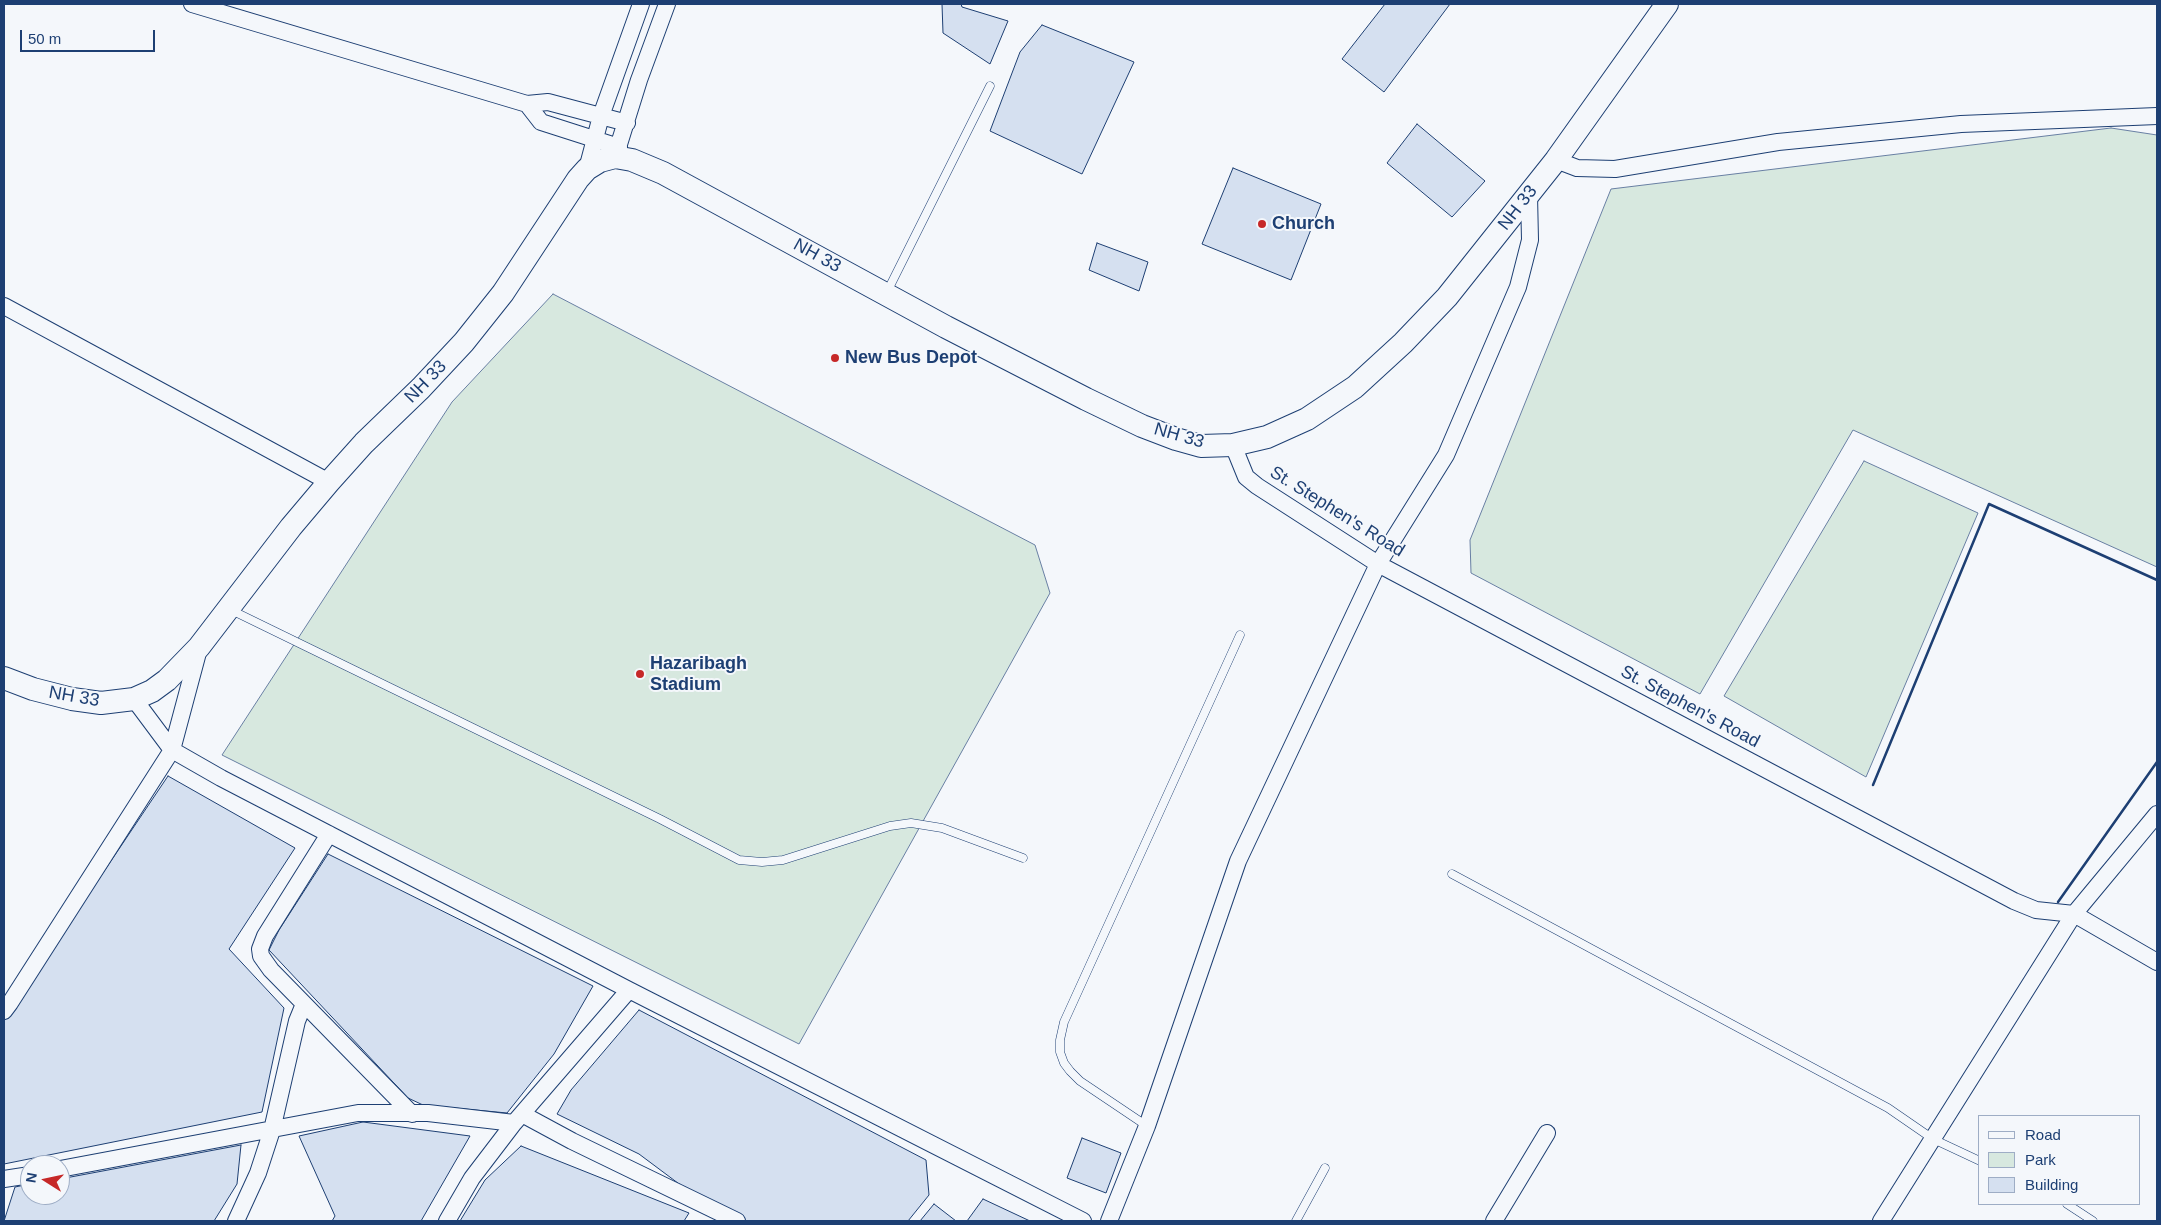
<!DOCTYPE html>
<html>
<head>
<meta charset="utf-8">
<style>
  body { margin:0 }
  #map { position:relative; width:2161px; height:1225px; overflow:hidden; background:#f4f7fb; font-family:Arial,sans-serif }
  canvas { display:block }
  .frame { position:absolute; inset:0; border:5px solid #1d3f73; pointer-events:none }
  .legend { position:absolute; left:1978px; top:1115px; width:162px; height:90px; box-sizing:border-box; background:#f4f7fb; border:1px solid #9eadc5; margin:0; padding:6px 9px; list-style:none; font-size:15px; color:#1d3f73 }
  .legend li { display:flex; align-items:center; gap:10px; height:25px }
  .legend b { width:25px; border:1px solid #9eadc5 }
  .north { position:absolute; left:20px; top:1155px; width:50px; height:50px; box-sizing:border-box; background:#f4f7fb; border:1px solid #9eadc5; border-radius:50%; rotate:280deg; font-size:14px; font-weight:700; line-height:20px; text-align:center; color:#1d3f73 }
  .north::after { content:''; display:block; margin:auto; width:18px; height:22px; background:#c62828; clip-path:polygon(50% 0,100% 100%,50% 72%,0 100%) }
  .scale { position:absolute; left:20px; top:30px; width:135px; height:22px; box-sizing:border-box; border:2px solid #1d3f73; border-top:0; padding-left:6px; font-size:15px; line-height:18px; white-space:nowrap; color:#1d3f73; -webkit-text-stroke:4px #f4f7fb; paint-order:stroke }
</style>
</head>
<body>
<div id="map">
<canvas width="2161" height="1225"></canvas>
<div class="frame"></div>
<ul class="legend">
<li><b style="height:6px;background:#f4f7fb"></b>Road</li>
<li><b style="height:14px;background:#d7e8df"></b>Park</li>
<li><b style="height:14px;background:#d5e0f0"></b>Building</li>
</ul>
<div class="north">N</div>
<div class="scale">50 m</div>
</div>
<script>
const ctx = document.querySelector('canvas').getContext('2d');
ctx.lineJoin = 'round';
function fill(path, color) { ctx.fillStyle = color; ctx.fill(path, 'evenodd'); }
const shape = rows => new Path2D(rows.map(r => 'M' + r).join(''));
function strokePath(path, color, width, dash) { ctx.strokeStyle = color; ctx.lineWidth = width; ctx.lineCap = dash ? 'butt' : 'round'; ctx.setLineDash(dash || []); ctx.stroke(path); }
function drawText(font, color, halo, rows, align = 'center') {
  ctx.font = font + ' Arial,sans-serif'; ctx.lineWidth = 4; ctx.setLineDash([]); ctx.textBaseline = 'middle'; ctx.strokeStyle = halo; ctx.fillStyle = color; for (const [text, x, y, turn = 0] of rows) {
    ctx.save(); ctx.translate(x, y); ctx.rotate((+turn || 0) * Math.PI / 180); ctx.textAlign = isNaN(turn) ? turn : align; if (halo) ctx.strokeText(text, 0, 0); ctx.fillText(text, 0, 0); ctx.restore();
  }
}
const green = shape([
  [2111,128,2157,135,2157,567,1853,430,1700,694,1471,573,1470,540,1611,189,2111,128],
  [553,294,1035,545,1050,593,799,1044,222,755,452,402,553,294],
  [1864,461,1978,513,1866,777,1724,696,1864,461]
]);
fill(green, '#d7e8df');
strokePath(green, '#687fa3', 1);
const building = shape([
  [942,4,961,4,962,7,1008,21,990,64,943,33,942,4],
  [1385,4,1450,4,1384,92,1342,59,1385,4],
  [1042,25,1134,62,1082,174,990,131,1020,52,1042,25],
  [1417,124,1485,181,1452,217,1387,163,1417,124],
  [1233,168,1321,204,1291,280,1202,244,1233,168],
  [1097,243,1148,262,1139,291,1089,270,1097,243],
  [168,776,295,848,229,949,284,1008,262,1112,4,1164,4,1020,168,776],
  [328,854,593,986,554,1054,507,1113,423,1105,408,1098,269,950,279,930,328,854],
  [639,1010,926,1160,929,1195,908,1221,744,1221,714,1210,639,1154,557,1114,571,1090,639,1010],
  [363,1122,470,1136,421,1221,332,1221,335,1216,299,1136,363,1122],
  [1082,1138,1121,1153,1106,1193,1067,1178,1082,1138],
  [241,1145,237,1184,214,1221,4,1221,15,1187,30,1184,30,1195,60,1195,60,1179,241,1145],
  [521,1146,689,1213,684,1221,460,1221,485,1180,521,1146],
  [983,1199,1030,1221,967,1221,983,1199],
  [934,1204,956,1221,920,1221,934,1204]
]);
fill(building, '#d5e0f0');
strokePath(building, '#1d3f73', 1);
const lane = shape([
  [887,292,990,86],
  [231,610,660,819,739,860,762,862,783,860,890,826,911,823,942,828,1023,858],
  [1452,874,1888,1108,1933,1139,1980,1161],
  [1147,1126,1080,1081,1070,1071,1064,1063,1060,1052,1060,1040,1064,1022,1240,635],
  [2067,1204,2093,1221],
  [1296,1221,1325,1168]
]);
const street = shape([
  [192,4,527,104,548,102,627,123],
  [527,104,541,122,619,147],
  [615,157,639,80,667,4],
  [1556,160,1577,168,1615,169,1778,142,1961,124,2157,116],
  [587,169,601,116,641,4],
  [4,306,329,482],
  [1233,445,1246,477,1257,486,1378,564,2014,901,2036,910,2074,914,2157,962],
  [134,699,172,750,221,778,629,990,1083,1221],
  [329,834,265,936,260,949,261,956,271,970,412,1114],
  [4,1011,10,1003,172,750,199,649],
  [522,1114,572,1141,737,1221],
  [60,1169,358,1113,428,1113,514,1123],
  [4,1179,30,1175],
  [236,1221,258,1173,272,1130,297,1021,304,1004],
  [447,1221,472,1178,514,1123,629,990],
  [1109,1221,1147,1126,1238,861,1378,564,1446,455,1518,287,1530,240,1529,195],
  [1494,1221,1547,1133],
  [1881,1221,2074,914,2157,814]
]);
const secondary = shape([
  [4,678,33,689,72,699,101,703,134,699,152,691,167,680,199,647,291,527,329,482,364,443,421,388,464,342,503,293,578,179,587,169,600,161,615,157,632,160,663,173,946,327,1086,399,1142,426,1176,439,1201,446,1233,445,1267,437,1307,419,1355,387,1403,343,1447,297,1556,160,1667,4]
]);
strokePath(lane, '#1d3f73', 9);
strokePath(street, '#1d3f73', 18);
strokePath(secondary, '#1d3f73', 24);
strokePath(lane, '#f4f7fb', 8);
strokePath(street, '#f4f7fb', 16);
strokePath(secondary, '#f4f7fb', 22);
strokePath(shape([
  [1873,785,1989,504,2157,580],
  [2058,902,2157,762]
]), '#1d3f73', 2.5);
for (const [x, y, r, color] of [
  [1262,224,5,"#c62828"],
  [835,358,5,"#c62828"],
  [640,674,5,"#c62828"]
]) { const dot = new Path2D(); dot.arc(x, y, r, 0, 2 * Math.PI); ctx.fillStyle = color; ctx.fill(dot); strokePath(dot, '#f4f7fb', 2); }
drawText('18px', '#1d3f73', '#f4f7fb', [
  ["NH 33",1518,208,-52],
  ["NH 33",817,256,29],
  ["NH 33",426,382,-46],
  ["NH 33",1179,436,16],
  ["St. Stephen's Road",1337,512,32],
  ["NH 33",74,697,10],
  ["St. Stephen's Road",1690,707,28]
]);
drawText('bold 18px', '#1d3f73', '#f4f7fb', [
  ["Church",1272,224],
  ["New Bus Depot",845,358],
  ["Hazaribagh",650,664],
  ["Stadium",650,685]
], 'left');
</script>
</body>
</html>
